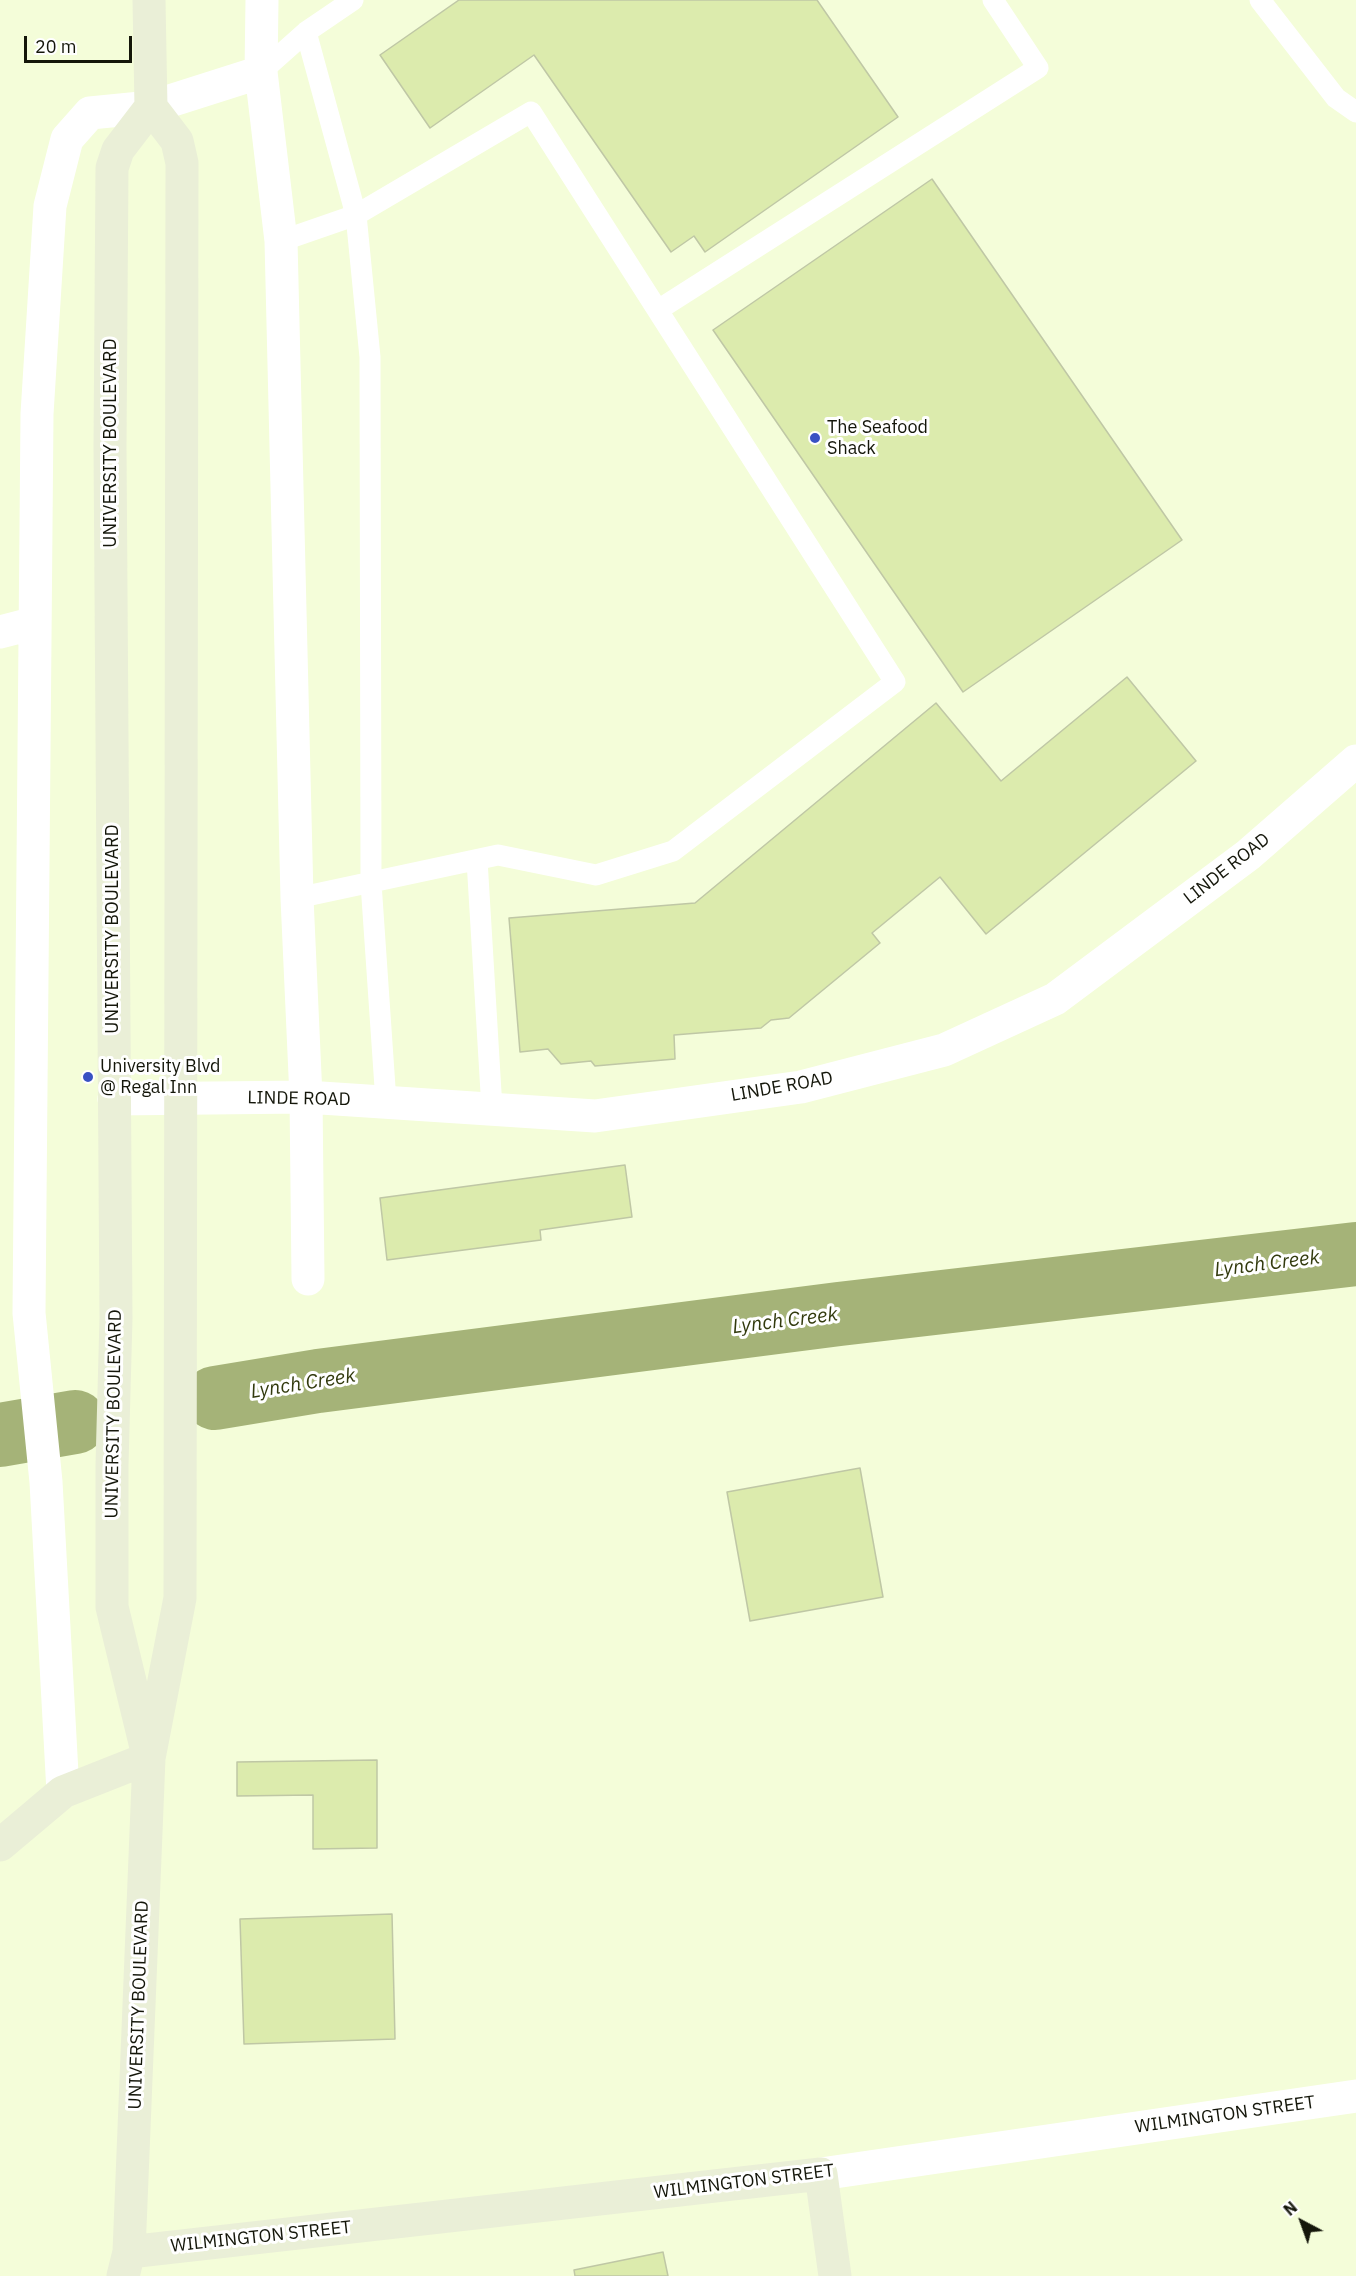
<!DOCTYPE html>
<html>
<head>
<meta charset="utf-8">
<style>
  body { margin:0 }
  #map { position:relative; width:1356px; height:2276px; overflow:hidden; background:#f4fdd9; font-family:"IBM Plex Sans",sans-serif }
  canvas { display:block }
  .north { position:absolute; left:1272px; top:2192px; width:60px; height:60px; -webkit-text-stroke:4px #fff; paint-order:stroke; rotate:319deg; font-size:16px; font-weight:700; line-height:24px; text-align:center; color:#14160a }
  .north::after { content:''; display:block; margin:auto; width:21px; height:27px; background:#14160a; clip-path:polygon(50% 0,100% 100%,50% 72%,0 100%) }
  .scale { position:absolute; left:24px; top:36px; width:108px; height:27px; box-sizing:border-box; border:3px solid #14160a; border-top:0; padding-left:8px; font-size:18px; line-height:21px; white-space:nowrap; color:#14160a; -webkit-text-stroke:4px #fff; paint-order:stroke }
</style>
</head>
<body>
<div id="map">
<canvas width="1356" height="2276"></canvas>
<div class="north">N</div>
<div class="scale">20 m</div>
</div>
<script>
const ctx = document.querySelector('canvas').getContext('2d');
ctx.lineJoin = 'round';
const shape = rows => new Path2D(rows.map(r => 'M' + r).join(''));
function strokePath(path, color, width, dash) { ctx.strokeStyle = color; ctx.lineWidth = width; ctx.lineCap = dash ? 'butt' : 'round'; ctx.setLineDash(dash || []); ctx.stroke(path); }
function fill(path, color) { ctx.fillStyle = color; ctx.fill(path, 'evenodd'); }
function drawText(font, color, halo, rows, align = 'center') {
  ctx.font = font + ' "IBM Plex Sans",sans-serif'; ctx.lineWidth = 6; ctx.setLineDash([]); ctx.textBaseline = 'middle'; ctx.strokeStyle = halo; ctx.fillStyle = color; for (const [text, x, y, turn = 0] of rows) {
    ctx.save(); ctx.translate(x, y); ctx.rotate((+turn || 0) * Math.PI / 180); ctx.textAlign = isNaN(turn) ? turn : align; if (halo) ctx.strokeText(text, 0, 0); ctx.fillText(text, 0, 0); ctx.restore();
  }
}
strokePath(shape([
  [215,1398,318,1381,839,1314,1356,1254],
  [0,1435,75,1422]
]), '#a5b378', 64);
const building = shape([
  [459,0,817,0,898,117,705,252,694,236,671,252,534,55,430,128,380,55,459,0],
  [932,179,1182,540,963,692,713,330,932,179],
  [1127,677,1196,761,986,934,940,877,872,933,880,943,789,1018,771,1020,761,1028,674,1035,675,1059,595,1066,591,1061,561,1064,548,1049,520,1052,509,918,695,903,936,703,1001,781,1127,677],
  [625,1165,632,1217,540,1230,541,1240,387,1260,380,1198,625,1165],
  [860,1468,883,1597,750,1621,727,1492,860,1468],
  [377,1760,377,1848,313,1849,313,1795,237,1796,237,1762,377,1760],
  [392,1914,395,2039,244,2044,240,1919,392,1914],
  [663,2252,668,2276,575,2276,574,2270,663,2252]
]);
fill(building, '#dcebad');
strokePath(building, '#bfc7a5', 1.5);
strokePath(shape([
  [1260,0,1336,98,1356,112],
  [306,32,356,215,370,357,371,883,386,1102],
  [261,72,306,32,353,0],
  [281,241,356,215,531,112,895,682,673,851,596,875,498,855,297,898],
  [658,310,1038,68,993,0],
  [477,860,492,1109]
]), '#fff', 21);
strokePath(shape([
  [262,0,261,72,281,241,297,898,306,1097,308,1279],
  [0,632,35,623],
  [114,1099,306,1097,595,1116,801,1087,944,1050,1055,999,1248,855,1356,761],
  [63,1792,46,1482,29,1313,37,414,50,206,67,139,90,113,151,107,261,72],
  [821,2174,1356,2096]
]), '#fff', 33);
strokePath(shape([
  [146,1747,112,1607,112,1465,116,1318,110,446,112,168,118,150,151,107],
  [0,1845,63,1792,149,1758],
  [129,2252,821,2174,835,2276],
  [123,2276,129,2252,149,1758,180,1598,182,163,177,141,151,107,149,0]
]), '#eaefd7', 33);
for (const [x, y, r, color] of [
  [815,438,6,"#3851c3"],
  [88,1077,6,"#3851c3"]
]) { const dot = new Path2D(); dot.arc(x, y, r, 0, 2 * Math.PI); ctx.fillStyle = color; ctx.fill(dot); strokePath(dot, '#fff', 2); }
drawText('18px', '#14160a', '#fff', [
  ["The Seafood",827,428],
  ["Shack",827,449],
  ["University Blvd",100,1067],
  ["@ Regal Inn",100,1088]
], 'left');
drawText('18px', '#14160a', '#fff', [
  ["UNIVERSITY BOULEVARD",111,443,-90],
  ["LINDE ROAD",1227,869,-38],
  ["UNIVERSITY BOULEVARD",113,929,-90],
  ["LINDE ROAD",782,1087,-10],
  ["LINDE ROAD",299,1099,1],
  ["UNIVERSITY BOULEVARD",114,1414,-89],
  ["UNIVERSITY BOULEVARD",139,2005,-88],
  ["WILMINGTON STREET",1225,2115,-8],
  ["WILMINGTON STREET",744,2182,-7],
  ["WILMINGTON STREET",261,2237,-6]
]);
drawText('italic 20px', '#323a0d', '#fff', [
  ["Lynch Creek",1267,1264,-7],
  ["Lynch Creek",785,1321,-7],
  ["Lynch Creek",303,1384,-9]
]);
</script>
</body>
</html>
